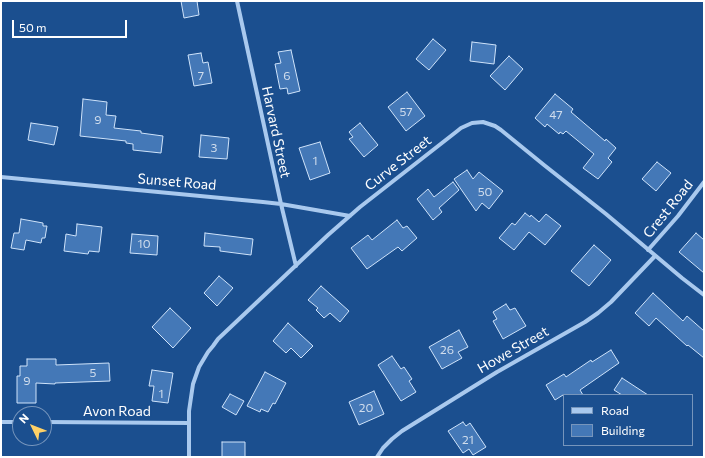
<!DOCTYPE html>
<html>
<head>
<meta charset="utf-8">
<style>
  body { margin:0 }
  #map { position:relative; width:705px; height:458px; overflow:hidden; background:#1b4f8f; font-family:Commissioner,sans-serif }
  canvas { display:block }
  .frame { position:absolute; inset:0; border:2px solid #fff; pointer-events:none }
  .legend { position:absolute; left:563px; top:394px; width:130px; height:52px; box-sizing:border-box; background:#1b4f8f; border:1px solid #7695bc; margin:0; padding:5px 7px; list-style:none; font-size:12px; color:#fff }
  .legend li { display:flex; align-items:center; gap:8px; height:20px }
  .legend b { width:20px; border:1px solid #7695bc }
  .north { position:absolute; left:12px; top:406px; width:40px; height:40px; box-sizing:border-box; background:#1b4f8f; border:1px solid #7695bc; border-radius:50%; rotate:313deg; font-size:11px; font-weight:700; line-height:16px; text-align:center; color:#fff }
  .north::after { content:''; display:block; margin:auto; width:14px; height:18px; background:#ffd166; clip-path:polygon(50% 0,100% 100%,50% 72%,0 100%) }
  .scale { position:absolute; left:12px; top:20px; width:115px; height:18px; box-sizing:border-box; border:2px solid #fff; border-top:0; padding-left:5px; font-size:12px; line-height:14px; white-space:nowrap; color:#fff; -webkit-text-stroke:3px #1b4f8f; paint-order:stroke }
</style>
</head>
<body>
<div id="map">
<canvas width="705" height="458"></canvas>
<div class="frame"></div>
<ul class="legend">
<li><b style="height:5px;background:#a9c9ee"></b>Road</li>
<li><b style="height:11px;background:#4478b7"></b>Building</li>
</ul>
<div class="north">N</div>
<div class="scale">50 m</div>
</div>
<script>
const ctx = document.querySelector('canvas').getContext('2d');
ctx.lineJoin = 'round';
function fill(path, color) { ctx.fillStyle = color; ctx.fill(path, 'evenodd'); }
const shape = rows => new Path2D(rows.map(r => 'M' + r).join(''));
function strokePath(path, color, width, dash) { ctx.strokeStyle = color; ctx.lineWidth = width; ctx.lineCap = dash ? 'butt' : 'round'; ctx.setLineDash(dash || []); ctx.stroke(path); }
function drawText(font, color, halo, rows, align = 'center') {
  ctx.font = font + ' Commissioner,sans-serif'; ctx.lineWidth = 3; ctx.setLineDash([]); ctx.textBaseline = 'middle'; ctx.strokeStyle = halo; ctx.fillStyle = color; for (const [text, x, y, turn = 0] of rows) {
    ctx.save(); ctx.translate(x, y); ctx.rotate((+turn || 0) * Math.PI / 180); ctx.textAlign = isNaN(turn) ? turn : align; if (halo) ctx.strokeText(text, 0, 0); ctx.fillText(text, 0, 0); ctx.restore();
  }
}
const building = shape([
  [181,1,197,1,199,15,184,18,181,1],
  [433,39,446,50,429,70,416,59,433,39],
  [472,42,496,45,494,64,470,61,472,42],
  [291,50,300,91,288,94,287,88,280,89,275,64,281,63,278,52,291,50],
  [201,53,203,63,208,62,212,83,194,86,188,55,201,53],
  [509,56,523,69,505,90,490,76,509,56],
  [407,92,425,116,406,131,388,107,407,92],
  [555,94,573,109,571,112,605,141,606,139,616,148,608,158,612,162,598,179,583,168,594,154,566,131,563,134,560,132,559,134,547,124,545,127,535,118,555,94],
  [83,99,107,102,106,115,116,116,114,128,141,131,141,133,163,136,161,153,133,150,133,144,126,143,126,141,80,136,83,99],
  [31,123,58,127,54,145,28,140,31,123],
  [360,123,378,145,364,157,349,139,353,137,349,132,360,123],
  [201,135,229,138,227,159,199,157,201,135],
  [320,142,330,173,310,180,299,148,320,142],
  [657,162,671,173,656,191,642,179,657,162],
  [467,170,473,179,479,172,503,191,489,209,482,203,476,211,454,179,467,170],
  [453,182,459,190,439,208,442,212,433,220,417,199,428,189,434,197,453,182],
  [525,213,530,217,531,215,539,222,546,214,561,226,545,245,529,232,514,250,499,238,512,223,515,225,525,213],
  [21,219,43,223,43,226,47,226,45,238,42,238,41,243,26,240,24,250,11,248,14,233,19,233,21,219],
  [397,220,403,228,407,226,417,238,402,251,398,247,367,269,351,248,368,235,372,240,397,220],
  [77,224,102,227,99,252,89,251,88,254,64,251,66,234,76,236,77,224],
  [205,233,253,239,251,255,220,251,220,247,204,246,205,233],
  [696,233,704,240,704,273,679,252,696,233],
  [132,234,158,236,157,255,130,253,132,234],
  [594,245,611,260,589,286,571,271,594,245],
  [219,276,233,288,217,306,204,293,219,276],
  [321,286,349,311,340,322,330,313,324,318,316,310,318,308,308,300,321,286],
  [653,293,683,321,687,316,704,331,704,358,688,345,687,346,656,318,649,326,635,313,653,293],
  [506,304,510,310,515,308,526,326,503,339,493,321,497,319,493,312,506,304],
  [170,308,191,328,173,348,152,327,170,308],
  [288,323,313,346,301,358,291,348,286,353,273,341,288,323],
  [459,330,468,347,458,352,462,358,442,369,429,347,459,330],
  [611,350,619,363,580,390,583,395,563,395,555,400,546,385,564,374,566,377,591,360,592,362,611,350],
  [392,356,401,369,404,367,412,379,409,381,416,392,401,401,378,365,392,356],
  [27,359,56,359,56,365,109,363,110,381,55,383,55,384,36,383,36,403,17,403,17,376,20,376,20,366,27,366,27,359],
  [152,370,173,373,168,403,152,401,154,386,149,386,152,370],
  [265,372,286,383,275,404,273,403,268,412,261,409,260,412,247,406,265,372],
  [622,378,648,395,622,395,614,390,622,378],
  [374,391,384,414,359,425,349,402,374,391],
  [230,394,244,401,236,415,222,407,230,394],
  [463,422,466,426,470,423,486,447,473,455,469,449,463,453,448,431,463,422],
  [222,442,245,442,245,457,222,457,222,442]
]);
fill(building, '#4478b7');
strokePath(building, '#cfe3fa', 1);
strokePath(shape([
  [237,1,281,204,296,266],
  [1,177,263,202,281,204,350,216],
  [648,250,678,216,704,182],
  [1,422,20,422],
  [44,422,189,423],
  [189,457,189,411,193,384,199,367,208,352,213,346,218,339,328,235,360,207,456,132,461,128,472,123,483,122,495,126,501,130,544,165,606,214,682,278,704,295],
  [377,457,383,448,392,439,402,431,497,372,585,322,598,313,611,302,655,256]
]), '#a9c9ee', 4);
drawText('12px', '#d0dded', null, [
  ["7",201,76],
  ["6",287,76],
  ["57",406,112],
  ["47",556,115],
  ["9",98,120],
  ["3",214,148],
  ["1",315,161],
  ["50",485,192],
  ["10",144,244],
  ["26",447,350],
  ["5",93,373],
  ["9",27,381],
  ["1",161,394],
  ["20",366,408],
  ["21",468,440]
]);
drawText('14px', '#fff', '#1b4f8f', [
  ["Harvard Street",276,132,78],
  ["Curve Street",398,163,-38],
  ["Sunset Road",177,182,5],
  ["Crest Road",668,209,-51],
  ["Howe Street",513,350,-30],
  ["Avon Road",117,411]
]);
</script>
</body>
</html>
